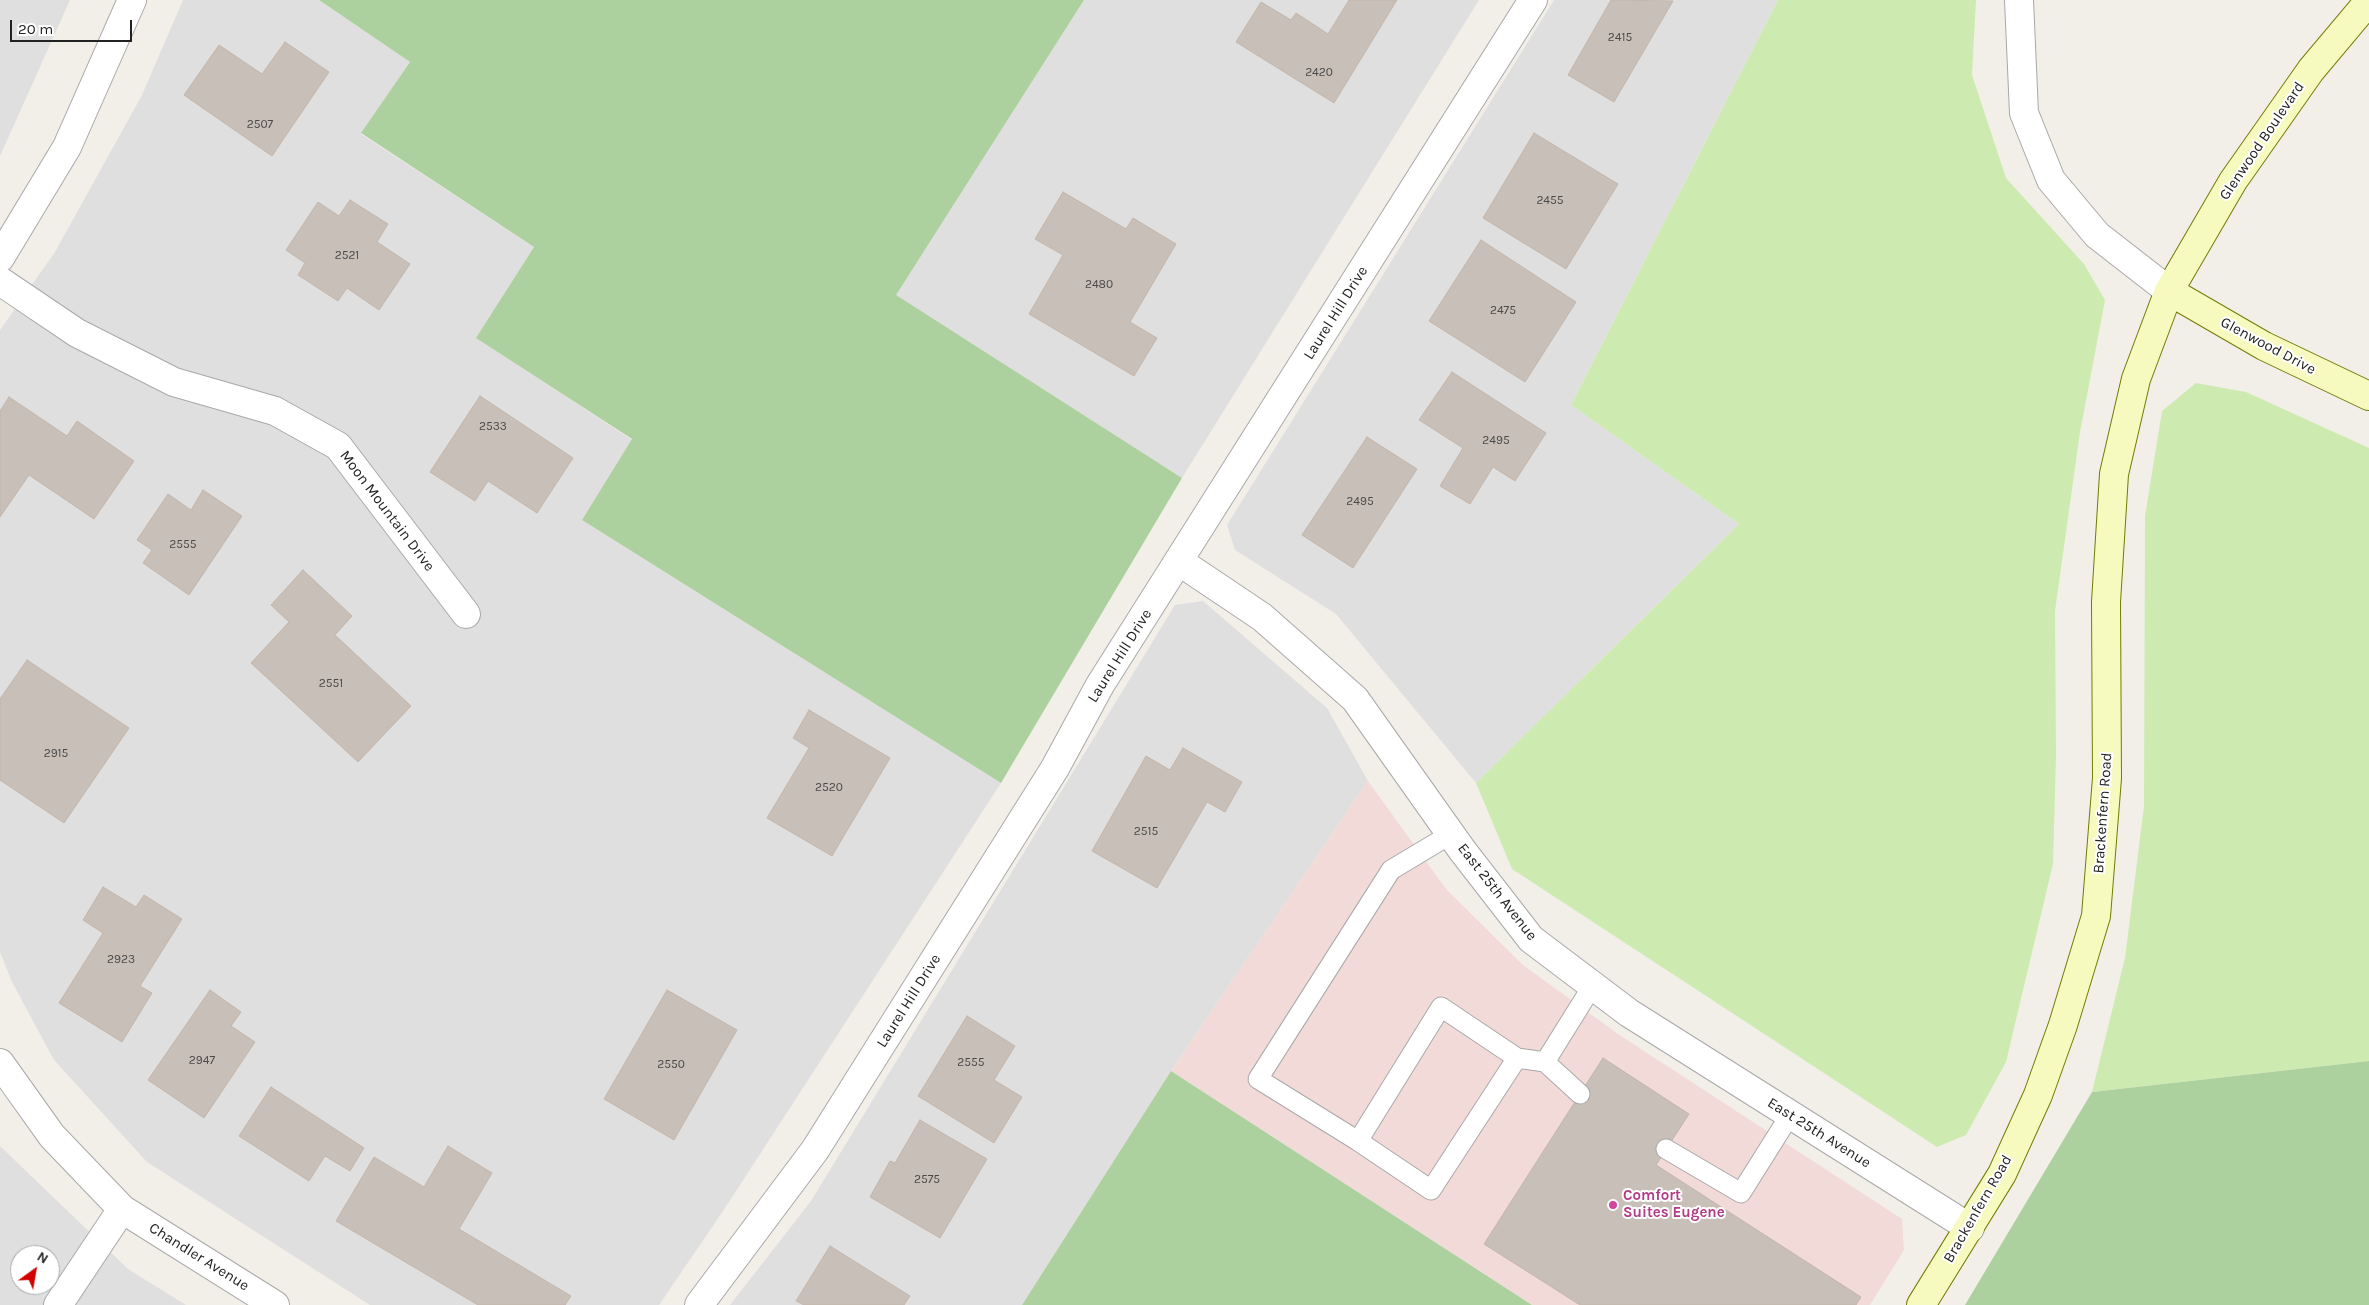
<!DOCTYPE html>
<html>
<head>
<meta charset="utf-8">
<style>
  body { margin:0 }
  #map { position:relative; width:2369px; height:1305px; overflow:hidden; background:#f2efe9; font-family:Karla,sans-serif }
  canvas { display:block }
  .north { position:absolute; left:10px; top:1245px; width:50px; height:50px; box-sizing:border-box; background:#fff; border:1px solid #a7a7a7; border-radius:50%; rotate:32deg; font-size:14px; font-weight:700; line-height:20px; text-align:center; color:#222 }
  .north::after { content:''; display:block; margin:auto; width:18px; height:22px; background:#d40000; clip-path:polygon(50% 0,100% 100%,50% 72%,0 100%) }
  .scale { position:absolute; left:10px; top:20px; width:122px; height:22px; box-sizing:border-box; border:2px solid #222; border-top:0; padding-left:6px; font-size:15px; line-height:18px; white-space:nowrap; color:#222; -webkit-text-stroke:4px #fff; paint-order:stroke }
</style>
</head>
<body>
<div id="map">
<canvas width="2369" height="1305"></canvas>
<div class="north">N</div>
<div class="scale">20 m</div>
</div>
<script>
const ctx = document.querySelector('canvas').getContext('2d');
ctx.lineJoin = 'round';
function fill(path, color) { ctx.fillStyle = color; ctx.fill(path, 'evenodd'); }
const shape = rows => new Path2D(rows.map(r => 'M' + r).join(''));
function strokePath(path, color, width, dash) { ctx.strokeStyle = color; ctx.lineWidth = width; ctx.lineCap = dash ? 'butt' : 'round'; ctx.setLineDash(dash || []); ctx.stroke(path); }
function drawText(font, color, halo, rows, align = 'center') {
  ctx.font = font + ' Karla,sans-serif'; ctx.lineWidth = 4; ctx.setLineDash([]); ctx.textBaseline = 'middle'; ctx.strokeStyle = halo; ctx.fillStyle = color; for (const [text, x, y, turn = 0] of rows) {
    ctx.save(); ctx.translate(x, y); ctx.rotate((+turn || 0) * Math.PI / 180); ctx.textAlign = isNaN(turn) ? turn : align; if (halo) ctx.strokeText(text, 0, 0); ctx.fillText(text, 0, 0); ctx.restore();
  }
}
fill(shape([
  [0,0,70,0,0,156],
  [183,0,319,0,410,62,361,134,534,247,477,338,632,440,582,520,1001,783,723,1211,659,1305,370,1305,147,1162,54,1060,12,982,0,952,0,330,55,252,142,95],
  [1084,0,1479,0,1182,478,895,295],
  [1554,0,1778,0,1571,405,1739,524,1476,783,1336,614,1235,550,1227,525],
  [1203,601,1327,708,1368,781,1171,1071,1022,1305,730,1305,811,1201,1175,605],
  [0,1146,128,1269,186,1305,0,1305],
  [20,1255,50,1255,50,1285,20,1285]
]), '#e0dfdf');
fill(shape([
  [1368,781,1446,889,1523,965,1618,1034,1902,1219,1904,1250,1870,1305,1532,1305,1171,1071]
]), '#f2dad9');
fill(shape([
  [1778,0,1976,0,1972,75,2006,178,2084,264,2105,300,2080,432,2055,611,2056,756,2053,864,2006,1062,1966,1135,1937,1147,1512,869,1476,783,1739,524,1571,405],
  [2196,383,2246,392,2369,448,2369,1061,2092,1092,2125,958,2144,806,2145,516,2162,411]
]), '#cdebb0');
fill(shape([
  [319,0,1084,0,896,295,1182,478,1001,783,582,520,632,439,476,338,534,247,361,133,410,62],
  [2369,1061,2369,1305,1965,1305,2092,1092],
  [1171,1071,1532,1305,1022,1305]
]), '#add19e');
const building = shape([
  [1349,0,1397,0,1334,103,1236,42,1261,2,1291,20,1296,13,1328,34,1349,0],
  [1611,0,1673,1,1614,102,1568,75,1611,0],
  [285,42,329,72,272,156,184,95,219,45,262,74,285,42],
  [1534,133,1618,184,1566,269,1483,218,1534,133],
  [1063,192,1126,229,1133,218,1176,244,1130,322,1157,338,1134,376,1029,314,1063,255,1035,239,1063,192],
  [350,200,388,224,377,242,410,264,379,310,347,288,338,301,298,275,305,263,286,250,318,202,339,216,350,200],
  [1481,240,1576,302,1525,382,1429,321,1481,240],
  [1452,372,1546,433,1515,481,1493,467,1470,504,1440,486,1463,448,1419,420,1452,372],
  [480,396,573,458,537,513,488,481,475,501,430,472,480,396],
  [9,397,67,436,77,421,134,461,94,519,29,475,0,517,0,411,9,397],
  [1367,437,1417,469,1353,568,1302,535,1367,437],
  [203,490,242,516,189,595,143,563,152,550,137,540,168,494,191,510,203,490],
  [303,570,352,616,335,635,411,706,358,762,251,663,289,622,271,605,303,570],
  [27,660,129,728,64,823,0,780,0,699,27,660],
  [809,710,890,758,832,856,767,818,809,748,793,738,809,710],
  [1183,748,1242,782,1225,812,1207,802,1157,888,1092,851,1146,756,1170,770,1183,748],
  [103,887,136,907,144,895,182,919,140,986,152,993,122,1042,59,1003,103,933,83,920,103,887],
  [210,990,241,1012,231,1026,255,1042,204,1118,148,1080,210,990],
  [667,990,737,1030,674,1140,604,1099,667,990],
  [967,1016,1015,1046,994,1080,1022,1097,994,1143,918,1096,967,1016],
  [1603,1058,1689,1114,1656,1165,1861,1297,1856,1305,1580,1305,1484,1244,1603,1058],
  [271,1087,364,1148,350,1171,325,1156,309,1181,239,1136,271,1087],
  [920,1120,987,1159,940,1238,870,1197,890,1161,895,1163,920,1120],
  [448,1146,492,1173,459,1229,571,1296,565,1305,478,1305,336,1221,374,1157,424,1187,448,1146],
  [830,1246,910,1296,904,1305,804,1305,796,1301,830,1246]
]);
fill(building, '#c7bfb8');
strokePath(building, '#c4b6ab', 1);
const lane = shape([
  [1517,1058,1431,1190,1358,1141,1441,1007,1517,1058,1545,1062,1593,985],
  [1545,1062,1580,1094],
  [1358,1141,1258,1079,1391,870,1451,834],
  [1666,1149,1741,1193,1790,1115]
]);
const street = shape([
  [2019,0,2024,113,2051,180,2097,235,2169,291],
  [0,258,67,147,132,0],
  [0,281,77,333,174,382,275,411,338,446,466,614],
  [1180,562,1262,617,1355,699,1462,850,1531,939,1629,1013,1970,1228],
  [0,1063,52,1136,122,1209,275,1305],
  [58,1305,122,1209],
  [699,1305,815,1150,1055,768,1100,685,1533,0]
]);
const secondary = shape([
  [2169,291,2264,346,2369,396],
  [1921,1305,2002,1174,2038,1095,2063,1025,2096,916,2107,778,2106,602,2114,474,2136,379,2169,291,2233,181,2311,70,2369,1]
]);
strokePath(lane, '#a9a9a9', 21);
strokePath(street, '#a9a9a9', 30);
strokePath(secondary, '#707d05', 30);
strokePath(lane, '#fff', 19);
strokePath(street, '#fff', 28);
strokePath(secondary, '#f7fabf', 28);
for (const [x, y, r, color] of [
  [1613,1205,5,"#d1479c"]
]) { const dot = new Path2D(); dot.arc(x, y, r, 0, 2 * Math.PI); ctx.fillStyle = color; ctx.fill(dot); strokePath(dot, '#fff', 2); }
drawText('12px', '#4b4948', null, [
  ["2415",1620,38],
  ["2420",1319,73],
  ["2507",260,125],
  ["2455",1550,201],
  ["2521",347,256],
  ["2480",1099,285],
  ["2475",1503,311],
  ["2533",493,427],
  ["2495",1496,441],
  ["2495",1360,502],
  ["2555",183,545],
  ["2551",331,684],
  ["2915",56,754],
  ["2520",829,788],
  ["2515",1146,832],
  ["2923",121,960],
  ["2947",202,1061],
  ["2555",971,1063],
  ["2550",671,1065],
  ["2575",927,1180]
]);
drawText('15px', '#222', '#fff', [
  ["Glenwood Boulevard",2262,141,-56],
  ["Laurel Hill Drive",1336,313,-58],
  ["Glenwood Drive",2268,346,28],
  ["Moon Mountain Drive",387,511,53],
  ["Laurel Hill Drive",1120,656,-58],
  ["Brackenfern Road",2103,813,-86],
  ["East 25th Avenue",1497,892,52],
  ["Laurel Hill Drive",909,1001,-58],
  ["East 25th Avenue",1819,1133,32],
  ["Brackenfern Road",1978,1209,-60],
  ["Chandler Avenue",199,1257,32]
]);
drawText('bold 15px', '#b23c85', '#fff', [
  ["Comfort",1623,1196],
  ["Suites Eugene",1623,1213]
], 'left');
</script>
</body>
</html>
